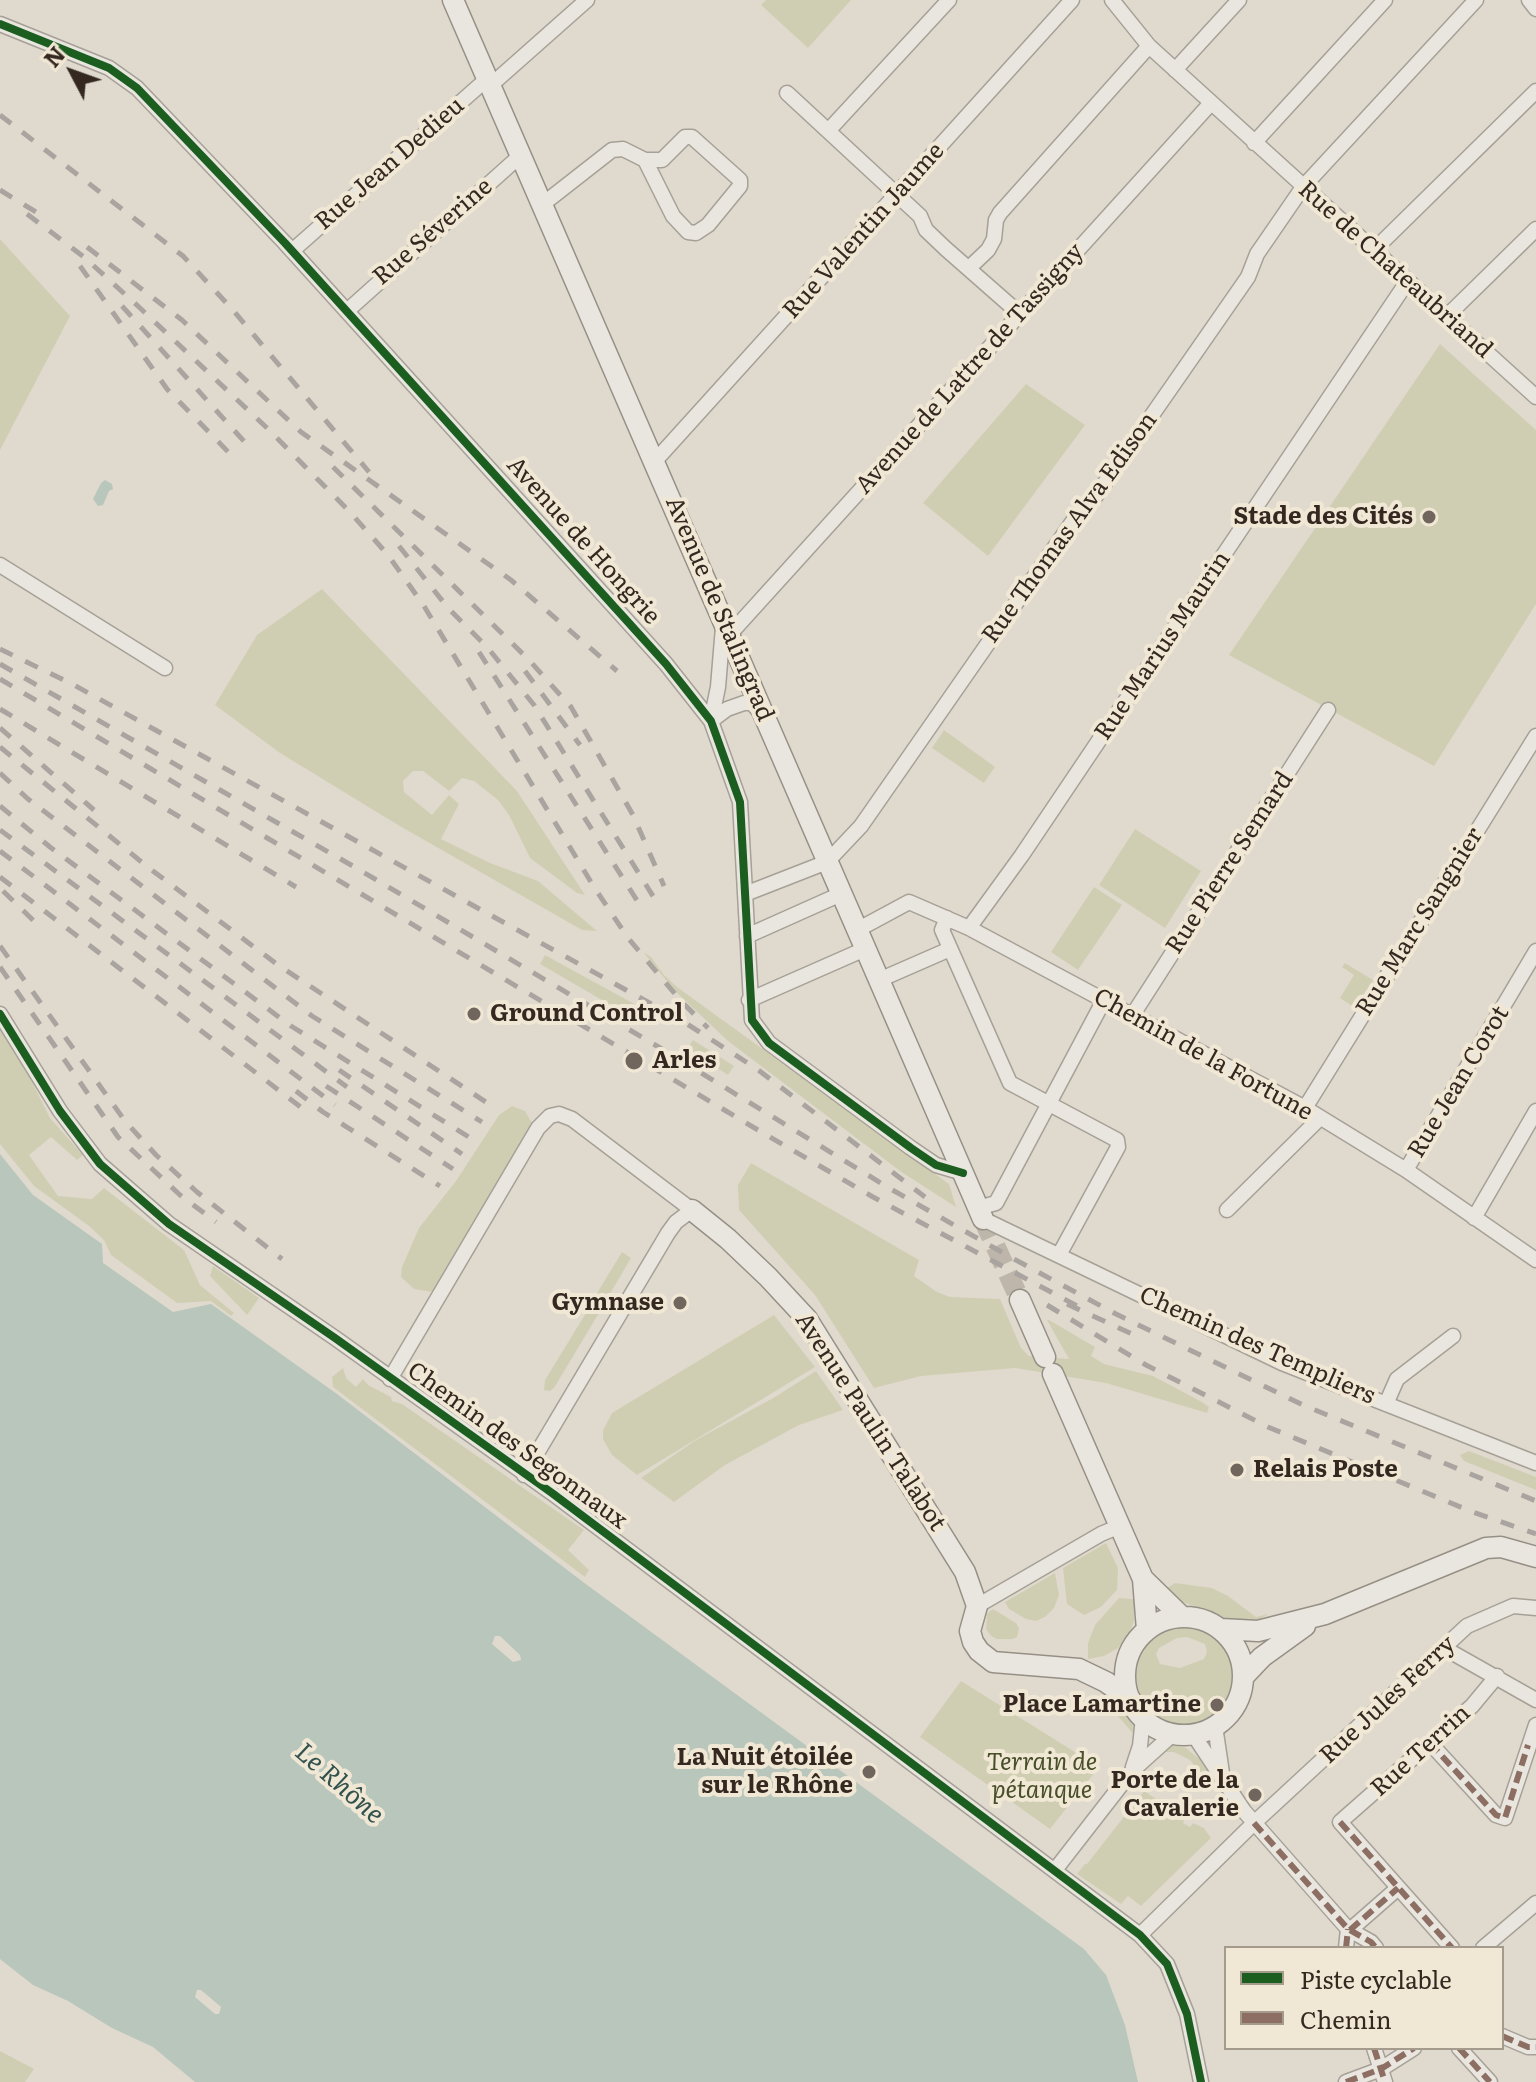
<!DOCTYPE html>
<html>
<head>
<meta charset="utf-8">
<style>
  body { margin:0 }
  #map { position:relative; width:1536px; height:2082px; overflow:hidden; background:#e0dace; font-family:Literata,serif }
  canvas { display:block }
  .legend { position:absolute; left:1224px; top:1946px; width:280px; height:104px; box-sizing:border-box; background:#f1e7d5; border:2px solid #a59b8d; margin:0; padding:10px 14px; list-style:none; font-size:24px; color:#342820 }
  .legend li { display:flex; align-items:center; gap:16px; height:40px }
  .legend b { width:40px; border:2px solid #a59b8d }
  .north { position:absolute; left:32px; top:32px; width:80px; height:80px; -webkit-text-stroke:6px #f1e7d5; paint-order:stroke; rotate:311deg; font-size:22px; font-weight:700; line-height:32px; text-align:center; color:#342820 }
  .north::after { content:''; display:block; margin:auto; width:28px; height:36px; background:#342820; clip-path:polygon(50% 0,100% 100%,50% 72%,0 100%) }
</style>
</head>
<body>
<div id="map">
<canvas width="1536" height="2082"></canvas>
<ul class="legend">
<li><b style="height:10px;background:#1b5e20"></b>Piste cyclable</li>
<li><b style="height:10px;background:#8d6e63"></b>Chemin</li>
</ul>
<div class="north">N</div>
</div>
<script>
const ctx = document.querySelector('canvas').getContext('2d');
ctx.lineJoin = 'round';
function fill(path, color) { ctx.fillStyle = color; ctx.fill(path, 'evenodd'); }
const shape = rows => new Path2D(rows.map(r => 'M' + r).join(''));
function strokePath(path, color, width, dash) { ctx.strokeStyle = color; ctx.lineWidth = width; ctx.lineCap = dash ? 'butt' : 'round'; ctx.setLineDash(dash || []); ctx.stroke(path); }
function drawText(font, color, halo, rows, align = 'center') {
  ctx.font = font + ' Literata,serif'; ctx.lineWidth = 8; ctx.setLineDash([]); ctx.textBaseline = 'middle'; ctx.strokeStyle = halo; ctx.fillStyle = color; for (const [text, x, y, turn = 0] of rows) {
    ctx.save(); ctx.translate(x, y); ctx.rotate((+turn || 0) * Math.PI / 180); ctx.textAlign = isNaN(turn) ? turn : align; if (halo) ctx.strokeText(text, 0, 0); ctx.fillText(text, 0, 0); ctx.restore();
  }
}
fill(shape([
  [766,0,851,0,808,48,761,5],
  [0,239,70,316,0,450],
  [1440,344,1536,430,1536,604,1434,766,1229,655],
  [1026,384,1085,425,988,556,923,503],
  [322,589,517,791,585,895,577,893,530,858,509,815,498,800,474,781,462,778,449,791,423,771,413,771,403,781,404,792,432,815,449,795,459,804,441,839,490,863,538,881,597,931,582,930,398,825,280,753,215,705,257,635],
  [944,730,995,767,984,783,932,748],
  [1135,829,1201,871,1165,928,1099,885],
  [1094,887,1122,905,1078,970,1051,952],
  [644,953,651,957,664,975,677,987,949,1184,956,1207,900,1171,728,1041,675,991],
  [545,955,638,1006,631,1017,540,964],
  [1345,963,1373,980,1355,1008,1340,998,1354,975,1342,967],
  [0,1030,31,1080,50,1118,83,1155,77,1160,51,1137,29,1155,58,1196,92,1199,104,1188,184,1250,200,1285,234,1313,231,1316,211,1301,177,1303,111,1255,104,1240,89,1226,34,1186,0,1144],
  [693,1040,734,1066,728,1075,687,1049],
  [512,1106,525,1111,532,1123,437,1286,433,1292,414,1289,401,1277,402,1267,419,1228,456,1181,499,1115],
  [751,1163,919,1260,914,1276,937,1292,950,1297,1000,1299,1021,1348,1029,1356,1069,1359,1047,1320,1049,1320,1095,1347,1091,1356,1104,1364,1153,1376,1202,1402,1209,1407,1207,1413,1106,1383,1015,1368,921,1376,874,1388,815,1295,739,1210,738,1185],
  [622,1252,631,1258,604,1304,594,1298],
  [213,1266,259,1298,247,1315,210,1276],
  [589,1308,599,1313,554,1388,550,1391,544,1390,545,1380],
  [774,1315,815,1367,637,1475,612,1455,603,1439,603,1430,612,1413],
  [343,1368,346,1378,356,1387,363,1379,368,1385,391,1397,392,1401,402,1404,584,1530,568,1550,589,1570,585,1577,333,1387,332,1377],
  [816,1371,843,1410,799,1425,725,1465,674,1502,641,1478,696,1440,775,1397],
  [1469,1451,1536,1477,1536,1490,1464,1461,1460,1455],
  [1106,1543,1118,1568,1117,1590,1101,1607,1084,1615,1067,1604,1063,1568],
  [1055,1573,1059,1595,1054,1608,1045,1617,1036,1621,1026,1619,1009,1609,1005,1602],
  [1175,1583,1212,1588,1228,1596,1256,1617,1268,1614,1250,1626,1238,1625,1213,1612,1173,1599,1162,1591],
  [1119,1598,1134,1599,1134,1620,1130,1634,1118,1648,1104,1656,1088,1659,1088,1643,1095,1625],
  [993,1609,1016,1623,1019,1628,1017,1637,1013,1639,997,1639,991,1636,986,1629,987,1614],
  [1189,1627,1204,1630,1218,1638,1228,1650,1234,1665,1235,1680,1231,1695,1223,1709,1210,1719,1193,1725,1176,1725,1160,1719,1147,1708,1139,1693,1136,1676,1139,1659,1148,1644,1159,1634,1174,1628],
  [1187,1637,1205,1644,1207,1652,1204,1659,1180,1668,1160,1664,1156,1654,1159,1648,1177,1638],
  [961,1681,1099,1767,1050,1829,920,1737],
  [1109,1691,1118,1699,1133,1725,1137,1738,1116,1714,1110,1702],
  [1165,1743,1186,1748,1203,1762,1210,1773,1202,1776,1190,1760,1174,1752,1166,1752],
  [1144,1791,1185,1818,1183,1823,1190,1827,1193,1823,1204,1828,1211,1838,1141,1906,1128,1896,1121,1904,1077,1874,1085,1864,1087,1864],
  [0,2051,34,2069,25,2082,0,2082]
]), '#d0ceb2');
fill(shape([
  [105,480,112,484,113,489,109,491,103,505,98,506,93,499,101,483],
  [0,1154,33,1195,102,1244,103,1263,173,1312,211,1304,337,1394,583,1582,1084,1949,1106,1975,1125,2025,1138,2082,195,2082,153,2047,112,2028,68,2001,33,1985,0,1959],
  [495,1636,500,1636,520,1655,521,1660,513,1662,492,1644],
  [197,1990,201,1990,221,2007,219,2014,215,2014,195,1997]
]), '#b8c6bc');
strokePath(shape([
  [983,1219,1020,1300]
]), '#beb6ab', 20, [20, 10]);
const street = shape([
  [1112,0,1149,46,1536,397],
  [1529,0,1536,9],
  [0,24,109,68,137,88,285,243,666,664,711,721,740,802,752,1020,769,1043,911,1148,936,1165,963,1173],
  [1175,70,1239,0],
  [491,85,587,0],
  [787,93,920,216,926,230,946,249,1020,314],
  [828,131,949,0],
  [1254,143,1385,0],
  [543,204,612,150,623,149,645,160,673,216,688,232,696,233,708,225,740,186,740,180,692,137,685,137,662,160,645,160],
  [292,251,488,78],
  [1373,251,1536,91],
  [969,268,988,250,994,239,996,220,1000,213,1149,46],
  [347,311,521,155],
  [1446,317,1536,229],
  [655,461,1072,0],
  [0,565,165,668],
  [730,634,1211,103],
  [711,721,718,687,723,627],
  [711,721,727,709,744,703,752,703,760,712],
  [745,894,827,862,861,826,1080,511,1093,500,1248,277,1257,254,1303,187,1476,0],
  [947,918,942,930,1010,1083,1117,1140,1118,1147,1059,1255],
  [969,928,1022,855,1407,282],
  [857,930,909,902,969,928,1305,1108,1406,1170,1536,1260],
  [747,936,841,894],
  [879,980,950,949],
  [749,1000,865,949],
  [0,1014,60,1111,100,1164,169,1224,335,1338,552,1493,1140,1935,1167,1964,1187,2014,1201,2082],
  [1132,1016,1328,710],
  [1305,1108,1536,736],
  [1406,1170,1536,951],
  [978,1208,996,1203,1104,1000],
  [1227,1210,1320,1118],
  [1474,1218,1536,1111],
  [983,1219,1282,1363,1536,1463],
  [390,1379,538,1128,550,1116,559,1114,572,1119,692,1210,676,1222,668,1233,524,1475],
  [1386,1404,1397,1379,1453,1336],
  [977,1606,1101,1534,1120,1526],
  [1444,1648,1536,1700],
  [1215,1726,1222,1773],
  [1193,1734,1244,1811,1348,1929,1371,1942,1376,1948],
  [1430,1743,1496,1815,1505,1818,1536,1725],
  [1133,1767,1140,1746,1143,1718],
  [1055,1870,1132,1771,1173,1734],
  [1350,1930,1398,1888],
  [1140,1935,1254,1823,1467,1626,1513,1606,1536,1608],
  [1346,1948,1348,1929],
  [1452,1948,1340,1822,1472,1706,1497,1676],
  [1483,1948,1536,1903],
  [1502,2036,1528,2047,1536,2047],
  [1374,2048,1385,2082],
  [1459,2048,1490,2082],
  [1346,2082,1381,2069,1414,2048]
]);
const secondary = shape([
  [453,0,983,1219],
  [692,1210,728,1239,768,1277,807,1319,965,1572,977,1606,970,1631,973,1642,979,1651,993,1662,1079,1669,1106,1682,1130,1699],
  [1020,1300,1045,1357],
  [1053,1374,1143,1579,1147,1630],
  [1143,1579,1182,1617],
  '1125 1676a59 59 0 1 1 118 0a59 59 0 1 1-118 0Z',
  [1221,1629,1258,1631,1325,1614,1486,1548,1501,1547,1536,1557],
  [1243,1677,1262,1657,1305,1626]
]);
strokePath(street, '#a6a097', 17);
strokePath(secondary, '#968f86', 23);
strokePath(street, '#e9e6df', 14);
strokePath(secondary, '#e9e6df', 20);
strokePath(shape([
  [0,115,183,256,232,309,369,472],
  [0,190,41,215],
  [27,214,84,257,140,308,267,428,349,511,388,555,424,606,594,887,628,938,681,1001,708,1028],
  [87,247,182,320,301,432,511,580,617,671],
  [80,266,167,389,237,461],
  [122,306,250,448],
  [333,467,529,660,571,707,633,815,664,886],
  [399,546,448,608,487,647,534,705,656,901],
  [0,649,74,685,684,1022,757,1069,925,1197],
  [479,652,638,902],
  [0,664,358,869,667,1052,889,1188,1012,1258,1116,1314,1303,1405,1536,1501],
  [525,671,580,745],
  [0,679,758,1130,873,1197,1079,1307],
  [0,709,296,887],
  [0,728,94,810],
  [0,747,149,868,278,965,492,1106],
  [0,773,28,799,312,1016,482,1122],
  [0,806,50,847,291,1026,472,1139],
  [0,830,347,1087],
  [0,851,335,1105],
  [0,877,302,1108],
  [3,891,38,925],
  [0,946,125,1121,156,1155,197,1192,282,1259],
  [0,967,118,1137,180,1195,216,1222],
  [339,1070,462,1154],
  [326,1086,453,1169],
  [296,1091,323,1112,440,1186],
  [1067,1304,1132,1334],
  [1047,1305,1146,1365,1268,1427,1470,1511,1536,1534]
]), '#a9a49f', 5, [14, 14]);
strokePath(shape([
  [1430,1743,1496,1815,1505,1818,1528,1745],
  [1340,1822,1452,1948],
  [1254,1823,1348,1929,1371,1942,1376,1948],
  [1350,1930,1398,1888],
  [1346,1948,1348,1929],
  [1502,2036,1528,2047,1536,2047],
  [1374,2048,1385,2082],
  [1459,2048,1490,2082],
  [1346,2082,1381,2069,1414,2048]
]), '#8d6e63', 6, [12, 6]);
strokePath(shape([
  [0,24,109,68,137,88,285,243,666,664,711,721,740,802,752,1020,769,1043,911,1148,936,1165,963,1173],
  [0,1014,60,1111,100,1164,169,1224,335,1338,552,1493,1140,1935,1167,1964,1187,2014,1201,2082]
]), '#1b5e20', 8);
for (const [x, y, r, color] of [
  [1429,517,8,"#70665d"],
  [474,1014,8,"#70665d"],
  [634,1061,10,"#70665d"],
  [680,1303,8,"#70665d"],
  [1237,1470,8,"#70665d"],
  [1217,1705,8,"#70665d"],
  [869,1772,8,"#70665d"],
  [1255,1795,8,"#70665d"]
]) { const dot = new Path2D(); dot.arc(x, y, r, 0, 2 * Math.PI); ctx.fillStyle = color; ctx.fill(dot); strokePath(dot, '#f1e7d5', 3); }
drawText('24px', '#342820', '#f1e7d5', [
  ["Rue Jean Dedieu",390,164,-41],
  ["Rue Valentin Jaume",864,231,-48],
  ["Rue Séverine",433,232,-41],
  ["Rue de Chateaubriand",1395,270,42],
  ["Avenue de Lattre de Tassigny",970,369,-48],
  ["Rue Thomas Alva Edison",1070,528,-54],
  ["Avenue de Hongrie",583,541,48],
  ["Avenue de Stalingrad",719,609,67],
  ["Rue Marius Maurin",1163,646,-56],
  ["Rue Pierre Semard",1230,863,-57],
  ["Rue Marc Sangnier",1420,922,-58],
  ["Chemin de la Fortune",1203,1055,29],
  ["Rue Jean Corot",1459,1082,-59],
  ["Chemin des Templiers",1257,1346,24],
  ["Avenue Paulin Talabot",870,1422,57],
  ["Chemin des Segonnaux",517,1446,36],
  ["Rue Jules Ferry",1388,1700,-43],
  ["Rue Terrin",1421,1751,-42]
]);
drawText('bold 24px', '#342820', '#f1e7d5', [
  ["Stade des Cités",1413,517],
  ["Ground Control",490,1014,"left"],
  ["Arles",652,1061,"left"],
  ["Gymnase",664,1303],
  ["Relais Poste",1253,1470,"left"],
  ["Place Lamartine",1201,1705],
  ["La Nuit étoilée",853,1758],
  ["sur le Rhône",853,1786],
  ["Porte de la",1239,1781],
  ["Cavalerie",1239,1809]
], 'right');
drawText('italic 24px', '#474e29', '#f1e7d5', [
  ["Terrain de",1042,1763],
  ["pétanque",1042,1791]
]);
drawText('italic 26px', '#31524d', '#f1e7d5', [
  ["Le Rhône",339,1784,41]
]);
</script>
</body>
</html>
